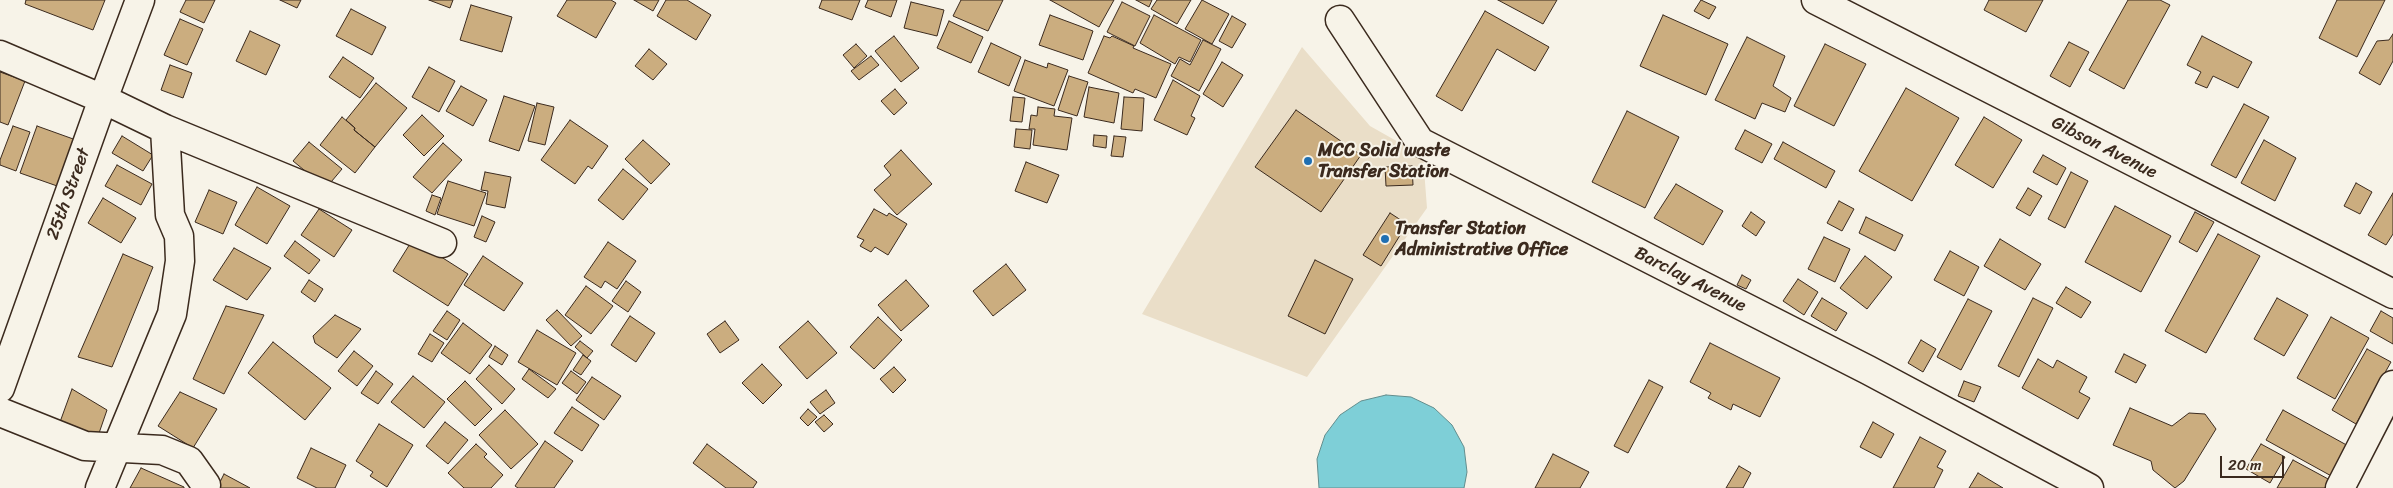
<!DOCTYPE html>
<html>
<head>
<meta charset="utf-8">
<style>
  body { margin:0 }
  #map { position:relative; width:2393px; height:488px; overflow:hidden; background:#f7f3e8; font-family:Sriracha,sans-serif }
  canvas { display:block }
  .scale { position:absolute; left:2220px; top:456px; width:64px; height:22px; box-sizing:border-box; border:2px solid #3b2a1e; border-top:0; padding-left:6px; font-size:15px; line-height:18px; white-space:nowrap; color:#3b2a1e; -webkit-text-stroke:4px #f7f3e8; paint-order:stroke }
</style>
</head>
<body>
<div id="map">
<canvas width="2393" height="488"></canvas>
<div class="scale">20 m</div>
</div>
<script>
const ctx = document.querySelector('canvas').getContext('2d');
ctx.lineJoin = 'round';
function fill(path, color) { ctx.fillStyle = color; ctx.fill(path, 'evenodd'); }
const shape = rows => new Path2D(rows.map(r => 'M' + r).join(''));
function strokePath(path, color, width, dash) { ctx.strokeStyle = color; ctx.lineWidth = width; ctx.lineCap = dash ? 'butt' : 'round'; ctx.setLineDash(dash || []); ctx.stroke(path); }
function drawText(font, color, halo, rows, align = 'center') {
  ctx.font = font + ' Sriracha,sans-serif'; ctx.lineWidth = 4; ctx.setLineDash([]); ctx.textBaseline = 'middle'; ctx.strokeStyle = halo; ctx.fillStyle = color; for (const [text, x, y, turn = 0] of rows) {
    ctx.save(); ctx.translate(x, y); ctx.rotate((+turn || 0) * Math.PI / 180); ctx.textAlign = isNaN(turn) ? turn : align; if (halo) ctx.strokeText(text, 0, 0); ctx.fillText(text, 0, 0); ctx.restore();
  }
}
fill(shape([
  [1302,47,1370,126,1423,156,1427,208,1307,377,1142,314]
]), '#eadec8');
const water = shape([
  [1386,395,1411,397,1434,408,1452,425,1464,447,1467,472,1464,488,1319,488,1317,459,1325,435,1340,415,1361,401,1386,395]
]);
fill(water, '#7ecfd7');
strokePath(water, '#638d8d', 1);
const building = shape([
  [26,0,105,0,93,30,25,4,26,0],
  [186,0,215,0,204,23,180,12,186,0],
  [280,0,301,0,297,8,280,0],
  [429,0,453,0,450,8,429,0],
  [567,0,611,0,616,3,596,38,557,16,567,0],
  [634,0,659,0,653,11,634,0],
  [666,0,687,0,711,15,696,40,657,16,666,0],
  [822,0,860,0,852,20,819,8,822,0],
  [868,0,897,0,891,17,865,7,868,0],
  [961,0,1003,0,988,31,953,16,961,0],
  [1050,0,1114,0,1099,27,1050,0],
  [1136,0,1152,0,1149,7,1136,0],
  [1157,0,1191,0,1177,24,1151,9,1157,0],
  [1202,0,1229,14,1212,44,1185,29,1202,0],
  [1498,0,1557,0,1543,24,1498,0],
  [1701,0,1716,7,1709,19,1694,11,1701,0],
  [1989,0,2043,0,2026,32,1984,10,1989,0],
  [2128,0,2160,0,2170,5,2124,89,2089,70,2128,0],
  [2337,0,2385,0,2357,57,2319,38,2337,0],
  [911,2,944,10,937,36,904,28,911,2],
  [1122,2,1150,16,1135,46,1107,32,1122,2],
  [471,5,512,17,502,52,460,40,471,5],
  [351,9,386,27,372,55,336,36,351,9],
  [1485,11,1549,47,1535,71,1497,49,1462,111,1436,96,1485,11],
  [1050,15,1093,31,1083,60,1039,45,1050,15],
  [1154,15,1201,40,1190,62,1179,57,1175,64,1140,43,1154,15],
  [1663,15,1728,44,1706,95,1640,66,1663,15],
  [1232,16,1246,24,1232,48,1219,41,1232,16],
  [180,19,203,29,187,65,164,55,180,19],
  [949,21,983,37,971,63,937,48,949,21],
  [250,31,280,45,266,75,236,61,250,31],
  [2393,34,2393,61,2380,85,2359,73,2377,41,2389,40,2393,34],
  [894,36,919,68,901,82,875,51,894,36],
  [1104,36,1110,38,1112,36,1134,46,1133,48,1171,64,1156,98,1135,89,1133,93,1088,73,1104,36],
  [2202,36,2252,62,2238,88,2213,76,2207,88,2195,83,2201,72,2187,65,2202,36],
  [1747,37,1785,56,1773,86,1791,98,1785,112,1762,103,1755,119,1715,100,1747,37],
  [1203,40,1221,49,1199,91,1171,76,1180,59,1190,65,1203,40],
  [2069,42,2089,52,2070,87,2050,76,2069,42],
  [991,43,1021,57,1009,86,978,72,991,43],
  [856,44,867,56,854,68,843,55,856,44],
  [1825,44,1866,64,1834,126,1794,106,1825,44],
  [649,49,667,64,653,80,635,66,649,49],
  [871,56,879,65,859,80,851,71,871,56],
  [343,57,374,78,360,98,329,77,343,57],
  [1025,60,1047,68,1048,63,1068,70,1054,106,1014,91,1025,60],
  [1222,62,1243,75,1223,107,1203,94,1222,62],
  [170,65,192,73,183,98,161,90,170,65],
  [429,67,455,81,439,112,412,97,429,67],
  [0,72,25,81,8,125,0,122,0,72],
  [1069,76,1088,82,1077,116,1058,110,1069,76],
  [1173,80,1200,96,1191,116,1195,118,1187,135,1154,120,1173,80],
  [376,83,407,108,375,147,354,130,355,128,346,120,376,83],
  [461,86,487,100,473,126,446,111,461,86],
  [1089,87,1119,93,1114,123,1084,117,1089,87],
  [1906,88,1959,118,1912,201,1859,171,1906,88],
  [895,89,907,103,894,115,881,101,895,89],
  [504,96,535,106,519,151,489,141,504,96],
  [1013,97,1025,98,1022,122,1010,121,1013,97],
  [1124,97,1144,98,1142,131,1121,129,1124,97],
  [537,103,554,107,545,145,528,141,537,103],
  [2244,104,2269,117,2236,178,2211,165,2244,104],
  [1038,107,1055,109,1054,116,1072,118,1067,150,1033,145,1035,129,1029,129,1031,115,1037,116,1038,107],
  [1296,110,1361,155,1321,212,1255,167,1296,110],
  [1627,111,1679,137,1645,208,1592,182,1627,111],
  [422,115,444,136,424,156,403,135,422,115],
  [342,117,355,128,354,130,375,147,355,173,320,145,342,117],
  [1984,117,2022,140,1993,188,1955,165,1984,117],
  [570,120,608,146,592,169,588,166,575,184,541,160,570,120],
  [13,126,30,132,16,171,0,165,0,160,13,126],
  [37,126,76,140,60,187,20,173,37,126],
  [1016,129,1032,130,1030,149,1014,147,1016,129],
  [1745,130,1772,144,1762,163,1735,149,1745,130],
  [1094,135,1107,136,1106,148,1093,146,1094,135],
  [122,136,153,155,143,171,112,153,122,136],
  [1114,136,1126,137,1123,157,1111,156,1114,136],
  [643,140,670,164,651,184,625,159,643,140],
  [2264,140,2296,158,2275,201,2241,183,2264,140],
  [309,142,342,169,326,188,293,161,309,142],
  [1783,142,1835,171,1826,188,1774,159,1783,142],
  [443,143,462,160,432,193,413,177,443,143],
  [901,150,932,184,897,215,874,190,891,175,884,166,901,150],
  [2043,155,2066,168,2057,185,2033,172,2043,155],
  [1026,162,1059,175,1047,203,1015,191,1026,162],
  [117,165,152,184,141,205,105,186,117,165],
  [1412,166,1413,185,1386,186,1385,167,1412,166],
  [623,169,648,189,623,220,598,200,623,169],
  [485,172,511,177,505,208,486,204,488,191,481,190,485,172],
  [2071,172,2088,181,2065,228,2048,219,2071,172],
  [448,181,486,193,474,226,437,214,448,181],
  [2356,183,2372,192,2360,214,2344,206,2356,183],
  [1676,184,1723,211,1703,245,1654,218,1676,184],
  [257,187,290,206,267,244,235,225,257,187],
  [2028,188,2042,196,2030,216,2016,208,2028,188],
  [209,190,237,202,223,234,195,222,209,190],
  [2393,193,2393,234,2386,245,2368,235,2393,193],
  [432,195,441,198,435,215,426,211,432,195],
  [103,198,136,218,121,243,88,223,103,198],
  [1839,201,1854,209,1842,231,1827,223,1839,201],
  [2115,206,2171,236,2141,292,2085,262,2115,206],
  [319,209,352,230,334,257,301,235,319,209],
  [874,209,887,216,889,213,907,224,888,255,875,247,871,252,860,246,864,240,857,237,874,209],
  [1751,212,1765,222,1756,236,1742,226,1751,212],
  [2195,212,2214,222,2197,252,2179,242,2195,212],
  [1390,213,1407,224,1381,266,1363,255,1390,213],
  [482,216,495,222,486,242,474,237,482,216],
  [1866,217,1903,235,1895,251,1859,233,1866,217],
  [2218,234,2260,256,2206,353,2165,331,2218,234],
  [1824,237,1850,249,1835,282,1808,269,1824,237],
  [413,239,468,274,448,306,393,271,413,239],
  [2000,239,2041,264,2025,290,1984,266,2000,239],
  [295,241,320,260,309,274,284,256,295,241],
  [608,242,636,261,617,289,605,281,601,288,584,277,608,242],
  [234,248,271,268,247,300,213,280,234,248],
  [1950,251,1979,267,1964,296,1934,280,1950,251],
  [123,254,153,267,112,367,78,357,123,254],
  [483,256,523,283,504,311,464,285,483,256],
  [1865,256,1892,277,1867,309,1840,288,1865,256],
  [1315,260,1353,279,1325,334,1288,316,1315,260],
  [1006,264,1026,290,993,316,973,291,1006,264],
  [1742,275,1751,280,1746,289,1737,285,1742,275],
  [1798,279,1818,292,1804,315,1783,301,1798,279],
  [309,280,323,289,315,302,301,292,309,280],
  [906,280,929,306,901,331,878,305,906,280],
  [626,281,641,292,628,312,612,301,626,281],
  [586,286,613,306,591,334,565,315,586,286],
  [2066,287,2091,302,2081,318,2056,303,2066,287],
  [1822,298,1847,313,1836,331,1811,316,1822,298],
  [2033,298,2053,308,2019,377,1998,366,2033,298],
  [2277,298,2308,315,2284,356,2254,339,2277,298],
  [1968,299,1992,311,1961,370,1937,357,1968,299],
  [226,306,264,315,224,394,193,379,226,306],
  [557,310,582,336,571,346,546,320,557,310],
  [447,311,460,320,447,340,433,331,447,311],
  [2381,311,2393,318,2393,344,2370,331,2381,311],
  [335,315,361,329,337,358,315,343,313,336,335,315],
  [630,316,655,333,636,362,611,345,630,316],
  [878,317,902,340,874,369,850,347,878,317],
  [2331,317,2369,338,2335,399,2297,378,2331,317],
  [725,321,739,340,720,353,707,334,725,321],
  [808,321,837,353,807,379,779,347,808,321],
  [463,323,492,345,470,374,441,353,463,323],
  [537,330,576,353,557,385,518,362,537,330],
  [430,334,444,343,432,362,418,354,430,334],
  [1921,340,1936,349,1923,372,1908,363,1921,340],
  [580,341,593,351,587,358,575,347,580,341],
  [273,342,331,388,305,420,248,373,273,342],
  [1710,343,1780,378,1760,417,1733,404,1731,410,1708,398,1711,393,1690,382,1710,343],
  [495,346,508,355,502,365,489,357,495,346],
  [2367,349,2391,362,2356,424,2332,410,2367,349],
  [354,351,373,366,357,386,338,371,354,351],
  [2124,354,2146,365,2136,383,2115,372,2124,354],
  [583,355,591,361,581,375,573,370,583,355],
  [2038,359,2053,368,2057,360,2087,377,2079,392,2090,398,2078,419,2022,388,2038,359],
  [762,364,782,385,763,404,742,383,762,364],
  [489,365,515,389,502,404,476,379,489,365],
  [894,367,906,380,893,393,880,379,894,367],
  [529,369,556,389,548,398,522,379,529,369],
  [376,371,393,384,378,404,361,393,376,371],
  [571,371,586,382,577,394,562,383,571,371],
  [413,376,445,402,424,428,391,402,413,376],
  [592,377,621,396,604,420,576,400,592,377],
  [1649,380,1663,387,1628,453,1614,446,1649,380],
  [465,381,492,409,475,426,447,399,465,381],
  [1964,381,1981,387,1974,402,1958,396,1964,381],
  [72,389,107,410,97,439,60,422,72,389],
  [826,390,835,403,820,414,810,402,826,390],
  [180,392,217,409,193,448,158,426,180,392],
  [572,407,599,425,582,451,554,433,572,407],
  [2130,408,2172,426,2189,413,2205,414,2216,429,2184,481,2175,488,2153,470,2151,461,2113,445,2130,408],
  [808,409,817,417,808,426,800,418,808,409],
  [505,410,538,444,511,469,479,435,505,410],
  [2283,410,2352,448,2335,478,2266,440,2283,410],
  [824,415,833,424,824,432,815,422,824,415],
  [445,422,468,440,448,464,426,446,445,422],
  [1873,422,1894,434,1881,458,1860,447,1873,422],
  [379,424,413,445,387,487,370,476,373,472,356,461,379,424],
  [1920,437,1946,451,1937,467,1943,470,1934,488,1893,488,1920,437],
  [545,441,573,461,554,488,518,488,515,486,545,441],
  [476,444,487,454,484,457,503,475,491,488,464,488,448,473,476,444],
  [707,444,757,482,753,488,726,488,693,463,707,444],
  [2261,444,2285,457,2270,483,2246,469,2261,444],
  [311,448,346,465,335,488,317,488,297,478,311,448],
  [1553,454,1589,472,1580,488,1535,488,1553,454],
  [2293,460,2330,480,2325,488,2277,488,2293,460],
  [1739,466,1751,473,1743,488,1726,488,1739,466],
  [141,468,184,487,184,488,130,488,141,468],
  [1978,473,2003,488,1969,488,1978,473],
  [224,474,250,488,217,488,224,474]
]);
fill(building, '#cbad7f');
strokePath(building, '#3b2a1e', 1);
const minor = shape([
  [1816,0,2393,294],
  [1340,20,1420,142,1868,370,2089,488],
  [0,55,103,99,165,129,442,243],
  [0,388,103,99,140,0],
  [0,412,85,446,162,450,189,461,206,485],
  [100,488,172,314,180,261,179,236,170,215,165,129],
  [2340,488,2393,385]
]);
strokePath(minor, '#3b2a1e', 31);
strokePath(minor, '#f7f3e8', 28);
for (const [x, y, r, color] of [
  [1308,161,5,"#1f6fb2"],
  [1385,239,5,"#1f6fb2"]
]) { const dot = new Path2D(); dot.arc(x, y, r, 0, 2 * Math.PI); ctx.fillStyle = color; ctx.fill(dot); strokePath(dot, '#f7f3e8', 2); }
drawText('18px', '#3b2a1e', '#f7f3e8', [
  ["Gibson Avenue",2104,148,27],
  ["25th Street",69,194,-70],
  ["Barclay Avenue",1690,280,27]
]);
drawText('bold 18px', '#3b2a1e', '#f7f3e8', [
  ["MCC Solid waste",1318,151],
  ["Transfer Station",1318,172],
  ["Transfer Station",1395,229],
  ["Administrative Office",1395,250]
], 'left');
</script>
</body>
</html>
